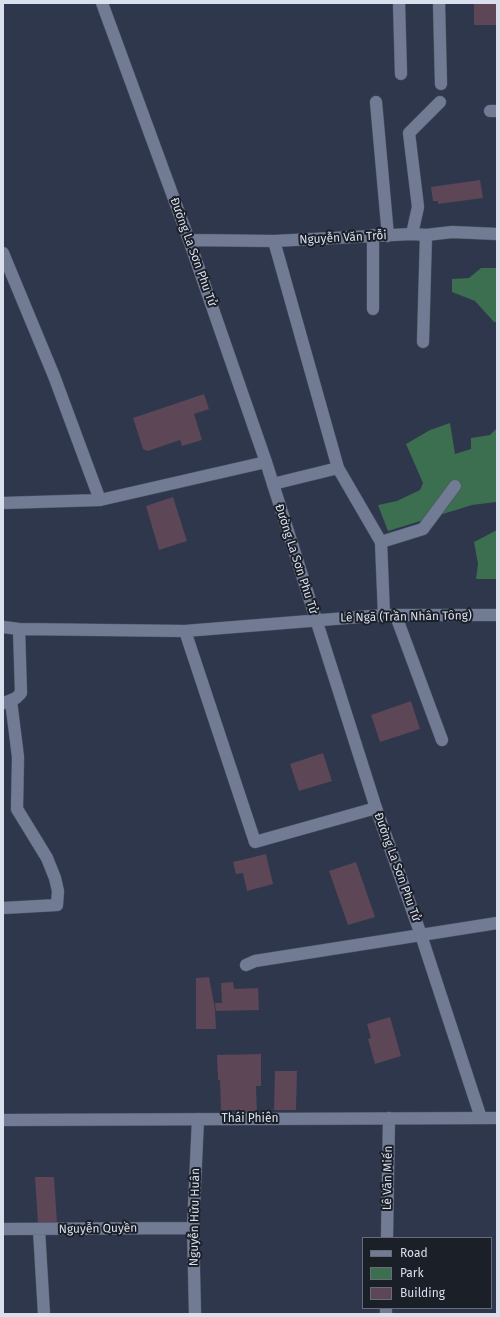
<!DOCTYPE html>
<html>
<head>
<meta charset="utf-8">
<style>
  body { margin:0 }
  #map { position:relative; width:500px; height:1317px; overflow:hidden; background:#2e374c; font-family:"Fira Sans",sans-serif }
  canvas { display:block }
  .frame { position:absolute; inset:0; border:4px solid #d9dfed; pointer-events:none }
  .legend { position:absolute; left:362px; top:1237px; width:130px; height:72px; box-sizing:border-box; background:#1b1f28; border:1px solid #676c77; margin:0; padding:5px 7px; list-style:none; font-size:12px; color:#d9dfed }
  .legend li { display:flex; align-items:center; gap:8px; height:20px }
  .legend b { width:20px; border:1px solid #676c77 }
</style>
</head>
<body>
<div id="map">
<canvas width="500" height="1317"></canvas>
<div class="frame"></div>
<ul class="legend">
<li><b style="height:5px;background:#717b93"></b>Road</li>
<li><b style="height:11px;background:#3c6e50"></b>Park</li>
<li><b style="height:11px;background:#5d4655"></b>Building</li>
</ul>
</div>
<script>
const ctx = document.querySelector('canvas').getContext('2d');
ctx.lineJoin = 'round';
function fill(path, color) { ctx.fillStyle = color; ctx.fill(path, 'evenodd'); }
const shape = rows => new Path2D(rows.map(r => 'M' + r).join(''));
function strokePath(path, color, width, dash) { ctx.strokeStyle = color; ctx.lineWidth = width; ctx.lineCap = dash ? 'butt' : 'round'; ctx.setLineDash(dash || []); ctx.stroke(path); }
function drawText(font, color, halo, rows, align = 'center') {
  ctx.font = font + ' "Fira Sans",sans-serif'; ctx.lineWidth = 4; ctx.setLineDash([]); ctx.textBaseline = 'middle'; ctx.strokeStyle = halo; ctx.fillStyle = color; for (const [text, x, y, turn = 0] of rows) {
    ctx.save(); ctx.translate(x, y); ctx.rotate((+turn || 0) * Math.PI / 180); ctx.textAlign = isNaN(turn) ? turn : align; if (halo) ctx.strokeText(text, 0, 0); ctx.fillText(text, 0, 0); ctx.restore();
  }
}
fill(shape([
  [481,268,497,268,497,322,494,322,475,301,452,292,452,279,469,278],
  [450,423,455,454,471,449,471,438,490,435,497,428,497,507,496,502,472,505,388,531,378,505,397,501,420,490,423,483,406,444,430,430],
  [497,530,497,579,476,579,478,564,474,542]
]), '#3c6e50');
fill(shape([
  [474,3,497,3,497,25,474,25],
  [480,180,483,198,438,204,438,201,433,201,431,187],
  [204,394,209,409,194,414,202,440,182,446,180,440,148,451,143,449,133,418],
  [173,497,187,541,159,550,146,506],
  [411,701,420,729,380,742,371,715],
  [323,753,332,781,299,791,290,764],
  [266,854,273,884,247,891,243,873,236,874,233,862],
  [356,862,375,917,348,925,329,871],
  [209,977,215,1009,216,1029,196,1029,196,978],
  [233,982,234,989,258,988,259,1010,216,1011,215,1003,222,1003,221,983],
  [390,1017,401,1056,375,1064,368,1039,371,1038,367,1024],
  [261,1054,261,1086,256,1086,257,1114,243,1114,243,1110,221,1110,220,1080,218,1080,217,1055],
  [275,1071,297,1071,296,1110,274,1110],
  [35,1177,54,1177,57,1223,38,1224]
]), '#5d4655');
const lane = shape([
  [399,3,401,74],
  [439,3,441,84],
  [490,111,497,111],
  [412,234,418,207,409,133,440,102],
  [373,235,373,309],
  [423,342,426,235],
  [273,484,338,468],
  [381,542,423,529,455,486],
  [396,616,442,740],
  [246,965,255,961,421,935]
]);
const street = shape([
  [102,3,189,240,266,462,376,808,421,935,481,1118],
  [376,102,388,236],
  [189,240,274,241,412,234,426,235,452,232,497,234],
  [274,241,338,468,381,542,384,615],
  [3,253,54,376,100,500],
  [3,503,100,500,266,462],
  [3,627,19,629,185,631,384,615,497,615],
  [185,631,255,842,376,808],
  [4,703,16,698,21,693,19,629],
  [3,908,57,905,58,891,55,878,47,858,17,809,18,757,11,701],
  [421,935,497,923],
  [3,1120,497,1118],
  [3,1229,193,1228],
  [39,1230,44,1314],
  [387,1238,389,1118],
  [195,1314,193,1228,198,1119],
  [386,1314,386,1308]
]);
strokePath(lane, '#4d5466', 13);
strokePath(street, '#4d5466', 13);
strokePath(lane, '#717b93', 12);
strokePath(street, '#717b93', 12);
drawText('12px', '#d9dfed', '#1b1f28', [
  ["Nguyễn Văn Trỗi",343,238,-3],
  ["Đường La Sơn Phu Tử",193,252,70],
  ["Đường La Sơn Phu Tử",296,559,72],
  ["Lê Ngã (Trần Nhân Tông)",406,617,-1],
  ["Đường La Sơn Phu Tử",397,867,70],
  ["Thái Phiên",250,1119],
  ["Lê Văn Miến",388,1178,-89],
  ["Nguyễn Hữu Huân",195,1217,-89],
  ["Nguyễn Quyền",98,1229,-1]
]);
</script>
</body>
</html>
